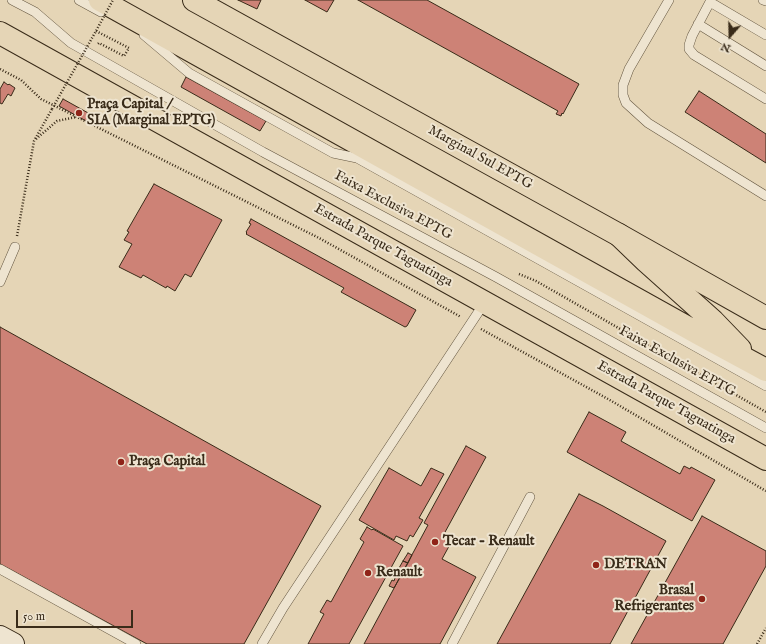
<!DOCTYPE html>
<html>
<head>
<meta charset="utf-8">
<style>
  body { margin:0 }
  #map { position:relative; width:766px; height:644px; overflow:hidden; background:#e5d5b6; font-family:"IM FELL English",serif }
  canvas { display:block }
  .north { position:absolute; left:710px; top:16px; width:40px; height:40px; -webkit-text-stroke:3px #eee4d0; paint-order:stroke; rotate:200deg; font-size:11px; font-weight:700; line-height:16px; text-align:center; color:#392b19 }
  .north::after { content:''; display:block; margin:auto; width:14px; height:18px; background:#392b19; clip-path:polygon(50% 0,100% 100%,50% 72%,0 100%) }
  .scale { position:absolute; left:16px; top:610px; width:117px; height:18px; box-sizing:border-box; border:2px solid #392b19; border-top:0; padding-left:5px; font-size:12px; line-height:14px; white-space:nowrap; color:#392b19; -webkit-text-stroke:3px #eee4d0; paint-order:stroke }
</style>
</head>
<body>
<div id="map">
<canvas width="766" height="644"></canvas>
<div class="north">N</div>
<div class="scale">50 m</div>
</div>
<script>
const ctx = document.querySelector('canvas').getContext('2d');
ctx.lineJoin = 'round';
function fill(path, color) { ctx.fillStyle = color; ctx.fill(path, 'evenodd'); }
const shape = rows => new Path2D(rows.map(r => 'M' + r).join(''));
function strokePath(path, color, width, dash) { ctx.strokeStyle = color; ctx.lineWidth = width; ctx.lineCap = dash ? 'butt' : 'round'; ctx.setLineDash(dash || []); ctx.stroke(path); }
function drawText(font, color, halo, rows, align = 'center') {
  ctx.font = font + ' "IM FELL English",serif'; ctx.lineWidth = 4; ctx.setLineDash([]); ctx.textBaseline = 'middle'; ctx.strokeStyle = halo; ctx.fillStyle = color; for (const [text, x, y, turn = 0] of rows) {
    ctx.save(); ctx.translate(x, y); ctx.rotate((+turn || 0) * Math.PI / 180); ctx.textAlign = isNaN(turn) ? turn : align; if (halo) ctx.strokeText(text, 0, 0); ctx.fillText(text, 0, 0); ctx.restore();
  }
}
const building = shape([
  [238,0,261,0,257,9,238,0],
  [305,0,334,0,327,12,305,0],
  [358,0,427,0,579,84,563,114,562,113,561,116,556,114,558,111,358,0],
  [186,77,266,121,260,131,181,87,186,77],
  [4,82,8,85,9,84,15,88,11,96,8,94,2,104,0,103,0,89,4,82],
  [699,91,766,134,766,163,685,112,699,91],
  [63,99,99,119,95,126,59,106,63,99],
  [154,184,222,220,191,277,185,274,175,291,167,286,166,288,143,275,141,278,119,267,132,244,124,240,129,232,127,231,154,184],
  [251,219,416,310,407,326,405,327,341,292,344,288,246,234,247,233,246,232,251,224,249,223,251,219],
  [0,327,321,506,244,644,147,644,0,564,0,327],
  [589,412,626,432,621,441,680,474,684,466,690,469,691,467,715,480,692,521,567,452,589,412],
  [466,446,486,457,444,534,453,539,442,559,476,577,440,644,364,644,428,525,424,523,466,446],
  [389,468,421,486,431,468,444,474,419,518,423,520,413,537,410,535,407,541,396,536,394,540,359,520,389,468],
  [579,494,603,506,666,541,610,644,497,644,579,494],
  [702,516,766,551,766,566,723,644,631,644,702,516],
  [367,527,372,530,373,529,403,546,349,644,308,644,324,614,320,612,327,600,331,602,364,542,360,539,367,527],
  [408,553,412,555,408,563,403,561,408,553],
  [403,561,408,563,394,588,389,586,392,580,394,581,396,575,395,575,403,561]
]);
fill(building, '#cd8276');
strokePath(building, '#392b19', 1);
const service = shape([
  [12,0,35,12,71,43,263,152,496,277,766,428],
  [79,0,101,12],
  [669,0,629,69,623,85,623,95,626,103,648,123,766,196],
  [711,0,692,36,689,45,689,49,694,55,766,99],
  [763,0,766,1],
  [710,2,766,35],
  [698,24,766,66],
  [144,35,189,73,333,153,357,158,766,386],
  [0,282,15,247],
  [0,569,136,644],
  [262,644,283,608,485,302],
  [452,644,530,497]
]);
const secondary = shape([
  [0,637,13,644]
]);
const primary = shape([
  [194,0,619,235,766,318]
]);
const trunk = shape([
  [100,0,701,335,766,370],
  [0,33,766,459],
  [619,235,646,261,713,321,740,349]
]);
strokePath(service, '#645640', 10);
strokePath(secondary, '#392b19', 24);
strokePath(primary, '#392b19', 24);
strokePath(trunk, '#392b19', 24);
strokePath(shape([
  [96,31,129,48,124,56,99,43,97,45],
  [0,69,21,80,41,99,319,238,461,317],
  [36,139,57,121,76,117],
  [17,236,34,141,52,109],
  [519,274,536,281,766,412],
  [481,329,608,399,766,491],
  [757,644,766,628]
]), '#392b19', 2.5, [1, 2]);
strokePath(service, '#eee4d0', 9);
strokePath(secondary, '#eee4d0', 22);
strokePath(primary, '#e5d5b6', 22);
strokePath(trunk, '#e5d5b6', 22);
strokePath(shape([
  [52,109,96,31,113,0]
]), '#392b19', 2.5, [1, 2]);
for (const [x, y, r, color] of [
  [79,113,4,"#8f2418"],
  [121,462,4,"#8f2418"],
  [435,542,4,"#8f2418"],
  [596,565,4,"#8f2418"],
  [368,573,4,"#8f2418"],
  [702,599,4,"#8f2418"]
]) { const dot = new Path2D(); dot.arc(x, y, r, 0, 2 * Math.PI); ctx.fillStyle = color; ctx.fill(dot); strokePath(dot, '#eee4d0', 1.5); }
drawText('bold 14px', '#392b19', '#eee4d0', [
  ["Praça Capital /",87,105],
  ["SIA (Marginal EPTG)",87,121],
  ["Praça Capital",129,462],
  ["Tecar - Renault",443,542],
  ["DETRAN",604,565],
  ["Renault",376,573],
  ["Brasal",694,591,"right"],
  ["Refrigerantes",694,607,"right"]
], 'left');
drawText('14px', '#392b19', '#eee4d0', [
  ["Marginal Sul EPTG",480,158,29],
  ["Faixa Exclusiva EPTG",393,206,28],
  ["Estrada Parque Taguatinga",383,246,29],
  ["Faixa Exclusiva EPTG",677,362,29],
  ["Estrada Parque Taguatinga",666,403,29]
]);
</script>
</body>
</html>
